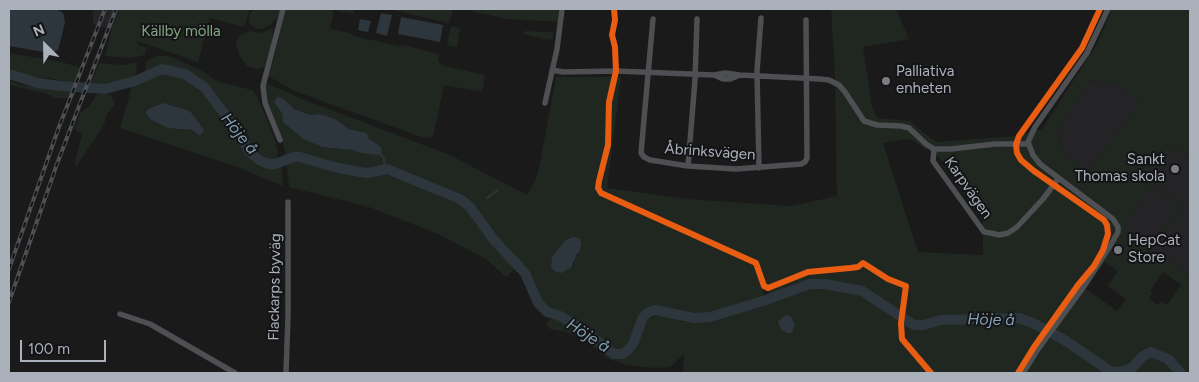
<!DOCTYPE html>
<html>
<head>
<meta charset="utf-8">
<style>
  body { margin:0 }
  #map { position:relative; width:1199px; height:382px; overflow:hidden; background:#1a1a1a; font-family:Figtree,sans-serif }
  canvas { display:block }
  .frame { position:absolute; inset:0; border:10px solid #abb1bb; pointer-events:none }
  .north { position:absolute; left:20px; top:20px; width:50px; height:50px; -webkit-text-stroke:4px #141416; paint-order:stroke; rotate:337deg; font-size:14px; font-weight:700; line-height:20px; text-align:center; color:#abb1bb }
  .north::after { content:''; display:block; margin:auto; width:18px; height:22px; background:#abb1bb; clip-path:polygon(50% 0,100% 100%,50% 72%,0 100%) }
  .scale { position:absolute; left:20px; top:340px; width:86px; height:22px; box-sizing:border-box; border:2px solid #abb1bb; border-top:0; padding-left:6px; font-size:15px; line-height:18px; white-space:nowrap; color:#abb1bb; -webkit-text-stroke:4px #141416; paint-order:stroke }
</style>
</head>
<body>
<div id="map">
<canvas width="1199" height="382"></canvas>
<div class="frame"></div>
<div class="north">N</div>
<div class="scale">100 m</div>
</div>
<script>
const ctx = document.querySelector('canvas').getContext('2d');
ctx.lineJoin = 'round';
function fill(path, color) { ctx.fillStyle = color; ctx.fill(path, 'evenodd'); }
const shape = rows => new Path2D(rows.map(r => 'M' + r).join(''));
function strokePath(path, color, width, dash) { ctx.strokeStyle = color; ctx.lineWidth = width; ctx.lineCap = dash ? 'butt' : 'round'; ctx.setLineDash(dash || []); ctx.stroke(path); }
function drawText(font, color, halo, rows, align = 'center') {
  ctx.font = font + ' Figtree,sans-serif'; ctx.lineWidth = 4; ctx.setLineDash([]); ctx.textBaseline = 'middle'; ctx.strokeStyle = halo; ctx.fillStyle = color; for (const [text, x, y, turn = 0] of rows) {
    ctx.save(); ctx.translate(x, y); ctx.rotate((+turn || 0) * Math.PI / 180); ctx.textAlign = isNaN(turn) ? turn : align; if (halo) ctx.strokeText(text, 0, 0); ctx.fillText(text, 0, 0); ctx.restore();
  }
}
fill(shape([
  [93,9,119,9,112,28,100,27,93,24],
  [1090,80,1118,85,1140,102,1087,173,1062,153,1058,130],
  [1174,147,1190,157,1190,276,1152,249,1185,206,1151,182],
  [1152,184,1180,206,1150,245,1125,226,1126,221]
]), '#242426');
fill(shape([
  [119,9,250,9,244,27,210,18,198,62,137,41,138,45,145,47,146,51,145,54,141,56,127,58,105,56,112,28],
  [253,9,280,9,277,18,270,25,263,29,257,29,249,23,249,16],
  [285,9,354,9,353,14,334,10,330,29,350,33,354,36,399,46,403,45,439,54,438,61,444,66,485,75,482,92,444,85,433,137,424,138,292,90,268,76,274,59],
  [391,9,558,9,559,22,508,19,461,9,453,10,449,23,400,12],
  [831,9,896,9,909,39,863,47,872,107,877,118,910,121,925,134,937,142,1016,136,1042,129,1097,44,1112,9,1190,9,1190,157,1174,147,1151,182,1185,206,1152,249,1190,276,1190,373,683,373,684,354,670,367,655,368,627,365,609,359,582,339,566,332,550,329,546,325,550,319,559,319,570,325,614,357,621,358,630,355,637,348,645,320,653,317,668,315,682,322,685,322,685,320,710,321,769,299,768,286,763,290,765,297,709,313,692,314,667,307,655,308,647,310,640,316,631,343,625,349,619,351,615,351,602,343,579,324,549,310,540,303,527,271,516,268,506,277,486,259,438,234,369,207,289,187,286,157,282,139,265,99,266,83,302,99,450,155,527,195,535,181,539,168,556,77,621,77,607,188,687,199,791,206,837,196,835,74],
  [1090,80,1118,85,1140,102,1087,173,1062,153,1058,130],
  [285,100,294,109,311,115,320,114,335,119,349,129,367,133,369,139,380,146,361,153,352,150,322,147,303,139,283,122,282,113,274,102],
  [905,139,912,140,940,158,983,222,983,255,918,252,883,143],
  [1152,184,1180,206,1150,245,1125,226,1126,221],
  [582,243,582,248,575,258,574,264,571,268,565,272,552,257,561,248],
  [1105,262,1118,271,1107,286,1126,299,1117,311,1086,289],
  [1163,272,1181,285,1167,305,1161,301,1158,305,1149,299,1153,293,1150,291],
  [451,26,460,28,457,47,447,45],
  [273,28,272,41,265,67,257,69,247,66,239,55,236,42,239,36,250,31,261,33],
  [525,31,551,32,553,32,553,39,550,40,526,35,522,33],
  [9,53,62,62,84,69,80,79,68,83,51,78,37,79,22,75,9,70],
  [157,56,166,56,174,58,204,72,216,81,252,90,257,96,274,137,278,152,276,159,268,159,255,150,249,144,239,124,226,113,205,84,196,77,180,68,173,67,155,68,144,72,147,61],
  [137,62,136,74,132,79,101,86,92,85,91,82,99,63,123,65],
  [169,73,187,79,205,95,231,128,243,150,252,159,268,168,282,167,283,186,240,168,120,128,132,87,152,76],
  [160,104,175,106,180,109,190,111,194,117,200,136,192,130,181,129,148,109],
  [9,80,22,85,77,90,73,98,55,98,45,93,9,85],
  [104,93,111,95,115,104,107,114,104,125,76,167,75,161,82,136,80,132,74,130,80,113,90,105,97,94]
]), '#1f2720');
fill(shape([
  [9,9,56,9,62,12,64,15,65,23,58,50,51,53,44,52,9,46],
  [381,13,392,15,387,36,376,33],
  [401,17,443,25,440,42,398,34],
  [360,19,371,21,368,32,358,30],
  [278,97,285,100,294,109,311,115,320,114,335,119,349,129,367,133,369,139,380,146,382,151,378,155,361,153,352,150,322,147,303,139,283,122,282,113,274,102],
  [163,103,190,111,204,130,200,136,192,130,168,128,150,119,146,113,148,109],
  [573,237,579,238,582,243,580,251,577,254,571,268,561,273,554,271,551,267,552,257,566,240],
  [786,315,791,317,795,325,792,333,787,333,782,330,779,325,778,321]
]), '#2c363c');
strokePath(shape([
  [380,153,384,159,385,169],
  [487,198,498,190]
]), '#2c363c', 2);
strokePath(shape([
  [9,74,38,83,61,86,105,89,135,81,162,69,185,74,204,87,237,130,249,151,259,160,268,164,275,164,294,157,300,157,334,167,360,172,368,173,387,169,460,199,470,207,494,240,525,273,538,303,547,312,560,316,578,326,614,354,621,354,627,351,633,344,643,317,649,312,655,310,665,312,694,318,710,317,763,301,810,284,825,284,862,291,914,325,924,325,940,320,1019,318,1033,323,1066,341,1110,371,1120,372,1132,368,1143,356,1151,352,1168,359,1181,373]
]), '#2c363c', 10);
strokePath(shape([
  [653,19,641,153,644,157,650,160,688,166,736,169,801,164,805,162,807,158,806,20],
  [552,70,563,72,616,71,714,75,725,73,740,75,820,79,829,80,839,85,845,92,864,121,877,125,901,126,909,128,926,144,934,149,951,149,995,144,1028,144],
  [714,75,723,79,730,79,740,75],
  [545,103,557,49,562,9],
  [280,140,265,103,263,86,283,9],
  [934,149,933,161,984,232,991,233,999,235,1008,233,1017,227,1043,199,1058,179],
  [688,166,695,80,697,19],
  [759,168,757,71,761,18],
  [120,314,150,324,235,373],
  [286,373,288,317,288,202],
  [1023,373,1038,349,1082,289,1110,246,1118,232,1118,227,1113,219,1040,164,1033,155,1028,142,1035,127,1087,53,1108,9]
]), '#4e4f53', 5.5);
const rail = shape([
  [9,269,59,127,105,9],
  [9,302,57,164,116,9]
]);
strokePath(rail, '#4e4f52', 4);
strokePath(rail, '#141416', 2, [5.5]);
strokePath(shape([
  [614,9,615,20,612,35,615,47,616,71,609,102,608,145,599,181,598,188,601,193,756,263,764,286,768,288,808,272,850,268,858,267,863,263,888,279,906,286,901,323,902,339,931,373],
  [1018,373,1034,347,1078,285,1094,266,1103,250,1108,234,1107,225,1104,220,1034,171,1021,160,1017,153,1016,145,1019,136,1082,48,1100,9]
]), '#e95d12', 6);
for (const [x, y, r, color] of [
  [886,81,5,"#787c83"],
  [1175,169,5,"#787c83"],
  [1118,250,5,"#787c83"]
]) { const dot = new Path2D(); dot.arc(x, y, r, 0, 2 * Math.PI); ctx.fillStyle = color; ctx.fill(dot); strokePath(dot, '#141416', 2); }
drawText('15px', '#83a682', '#141416', [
  ["Källby mölla",181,32]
]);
drawText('15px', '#abb1bb', '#141416', [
  ["Palliativa",896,72],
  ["enheten",896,89],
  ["Sankt",1165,160,"right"],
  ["Thomas skola",1165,177,"right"],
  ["HepCat",1128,241],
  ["Store",1128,258]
], 'left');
drawText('15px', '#abb1bb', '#141416', [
  ["Åbrinksvägen",710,152,4],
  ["Karpvägen",968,188,55],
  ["Flackarps byväg",275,287,-89]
]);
drawText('italic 16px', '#82a1b5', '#141416', [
  ["Höje å",239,134,51],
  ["Höje å",991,320,1],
  ["Höje å",588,336,33]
]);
</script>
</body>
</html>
